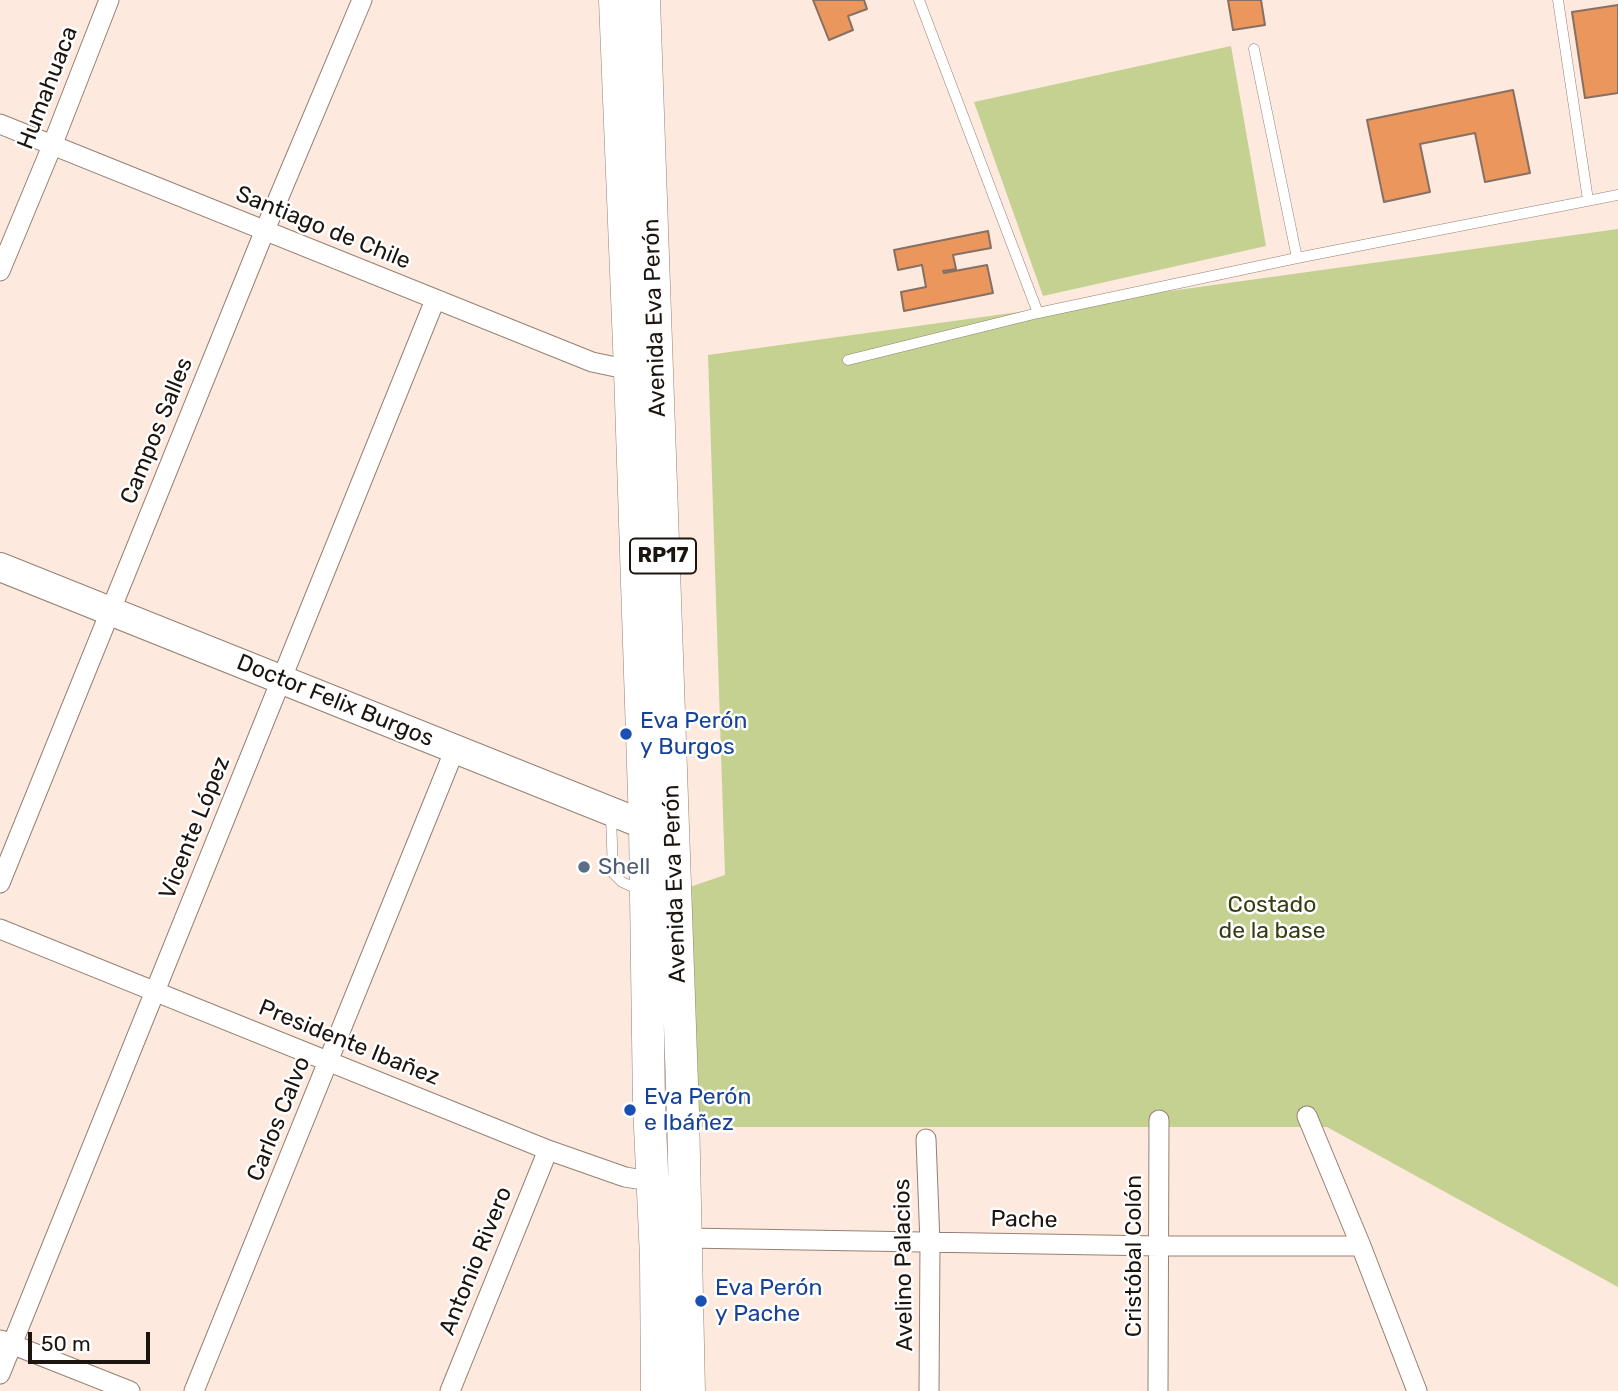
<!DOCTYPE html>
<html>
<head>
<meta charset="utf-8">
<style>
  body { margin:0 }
  #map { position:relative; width:1618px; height:1391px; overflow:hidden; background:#fde9dd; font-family:Rubik,sans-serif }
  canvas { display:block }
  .scale { position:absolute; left:28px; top:1332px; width:122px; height:32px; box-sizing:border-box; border:4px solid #1c140f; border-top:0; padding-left:9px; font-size:21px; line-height:24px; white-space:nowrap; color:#1c140f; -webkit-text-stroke:5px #fff; paint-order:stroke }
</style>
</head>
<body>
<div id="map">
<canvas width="1618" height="1391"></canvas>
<div class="scale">50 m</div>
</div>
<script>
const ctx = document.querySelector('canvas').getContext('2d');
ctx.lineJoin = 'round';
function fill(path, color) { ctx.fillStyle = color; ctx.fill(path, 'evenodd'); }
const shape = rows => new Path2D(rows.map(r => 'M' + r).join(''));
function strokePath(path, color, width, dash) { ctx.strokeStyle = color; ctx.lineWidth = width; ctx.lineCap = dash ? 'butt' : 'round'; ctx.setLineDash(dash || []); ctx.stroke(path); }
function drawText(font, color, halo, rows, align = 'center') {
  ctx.font = font + ' Rubik,sans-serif'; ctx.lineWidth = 5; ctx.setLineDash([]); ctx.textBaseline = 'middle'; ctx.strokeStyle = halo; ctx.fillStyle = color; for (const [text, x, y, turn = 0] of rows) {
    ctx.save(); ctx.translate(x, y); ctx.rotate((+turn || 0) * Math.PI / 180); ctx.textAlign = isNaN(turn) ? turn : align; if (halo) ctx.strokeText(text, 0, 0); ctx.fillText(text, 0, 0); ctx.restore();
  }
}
fill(shape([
  [1231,46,1266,246,1043,296,974,102],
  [1618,229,1618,1287,1327,1127,699,1127,675,892,725,875,708,355]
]), '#c4d191');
const building = shape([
  [813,0,864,0,867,9,848,16,853,30,829,40,813,0],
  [1228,0,1261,0,1265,25,1233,30,1228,0],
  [1618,5,1618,93,1585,98,1572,12,1618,5],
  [1513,90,1530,173,1485,182,1475,133,1420,144,1430,192,1384,202,1367,120,1513,90],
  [988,231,991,248,953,255,956,269,943,271,944,273,987,265,993,293,904,311,901,292,926,287,922,265,898,270,894,250,988,231]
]);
fill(building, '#eb965c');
strokePath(building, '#867063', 2);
const lane = shape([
  [919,0,1038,313],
  [1558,0,1588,200],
  [1254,49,1297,258],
  [848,360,1038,313,1297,258,1618,195],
  [611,815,613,873,622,882,642,891]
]);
const street = shape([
  [0,124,592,362,630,370],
  [0,271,52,146,109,0],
  [0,883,265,230,362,0],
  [0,929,548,1150,625,1177,662,1183],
  [1307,1116,1361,1246,1417,1391],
  [926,1139,930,1243,929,1391],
  [686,1238,1159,1246,1361,1246],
  [1,1340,130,1391],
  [0,1374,435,300],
  [194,1391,455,749],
  [450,1391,548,1150],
  [1158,1391,1159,1120]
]);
const secondary = shape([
  [0,567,645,825,665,825]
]);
const primary = shape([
  [615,0,630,370,645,825,649,1105,656,1258,657,1391],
  [644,0,683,1112,689,1391]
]);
strokePath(lane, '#968073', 11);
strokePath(street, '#968073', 21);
strokePath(secondary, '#968073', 30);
strokePath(primary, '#968073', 33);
strokePath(lane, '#fff', 10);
strokePath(street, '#fff', 19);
strokePath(secondary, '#fff', 28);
strokePath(primary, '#fff', 32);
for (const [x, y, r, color] of [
  [626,734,7,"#1a4fb4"],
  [584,867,7,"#5c6f8a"],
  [630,1110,7,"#1a4fb4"],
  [701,1301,7,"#1a4fb4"]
]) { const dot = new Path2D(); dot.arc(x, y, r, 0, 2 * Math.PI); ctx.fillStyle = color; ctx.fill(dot); strokePath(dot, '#fff', 2.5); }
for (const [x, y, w] of [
  [663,556,66]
]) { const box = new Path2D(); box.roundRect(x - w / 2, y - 17.5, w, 35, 5); ctx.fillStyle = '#fff'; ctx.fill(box); strokePath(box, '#1c140f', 2); }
drawText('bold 21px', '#1c140f', null, [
  ["RP17",663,556]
]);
drawText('23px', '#1c140f', '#fff', [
  ["Humahuaca",48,88,-69],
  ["Santiago de Chile",323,228,22],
  ["Avenida Eva Perón",655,318,-92],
  ["Campos Salles",157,431,-68],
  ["Doctor Felix Burgos",335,701,22],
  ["Vicente López",195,828,-68],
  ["Avenida Eva Perón",675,884,-92],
  ["Presidente Ibañez",349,1043,22],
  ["Carlos Calvo",279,1119,-68],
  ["Pache",1024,1220,1],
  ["Cristóbal Colón",1134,1256,-90],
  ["Antonio Rivero",476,1261,-68],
  ["Avelino Palacios",904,1265,-91]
]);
drawText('23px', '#164399', '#fff', [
  ["Eva Perón",640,721],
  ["y Burgos",640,747],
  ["Eva Perón",644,1097],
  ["e Ibáñez",644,1123],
  ["Eva Perón",715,1288],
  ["y Pache",715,1314]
], 'left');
drawText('23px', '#4e5e75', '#fff', [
  ["Shell",598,867]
], 'left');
drawText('23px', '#363d13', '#fff', [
  ["Costado",1272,905],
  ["de la base",1272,931]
]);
</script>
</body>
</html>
